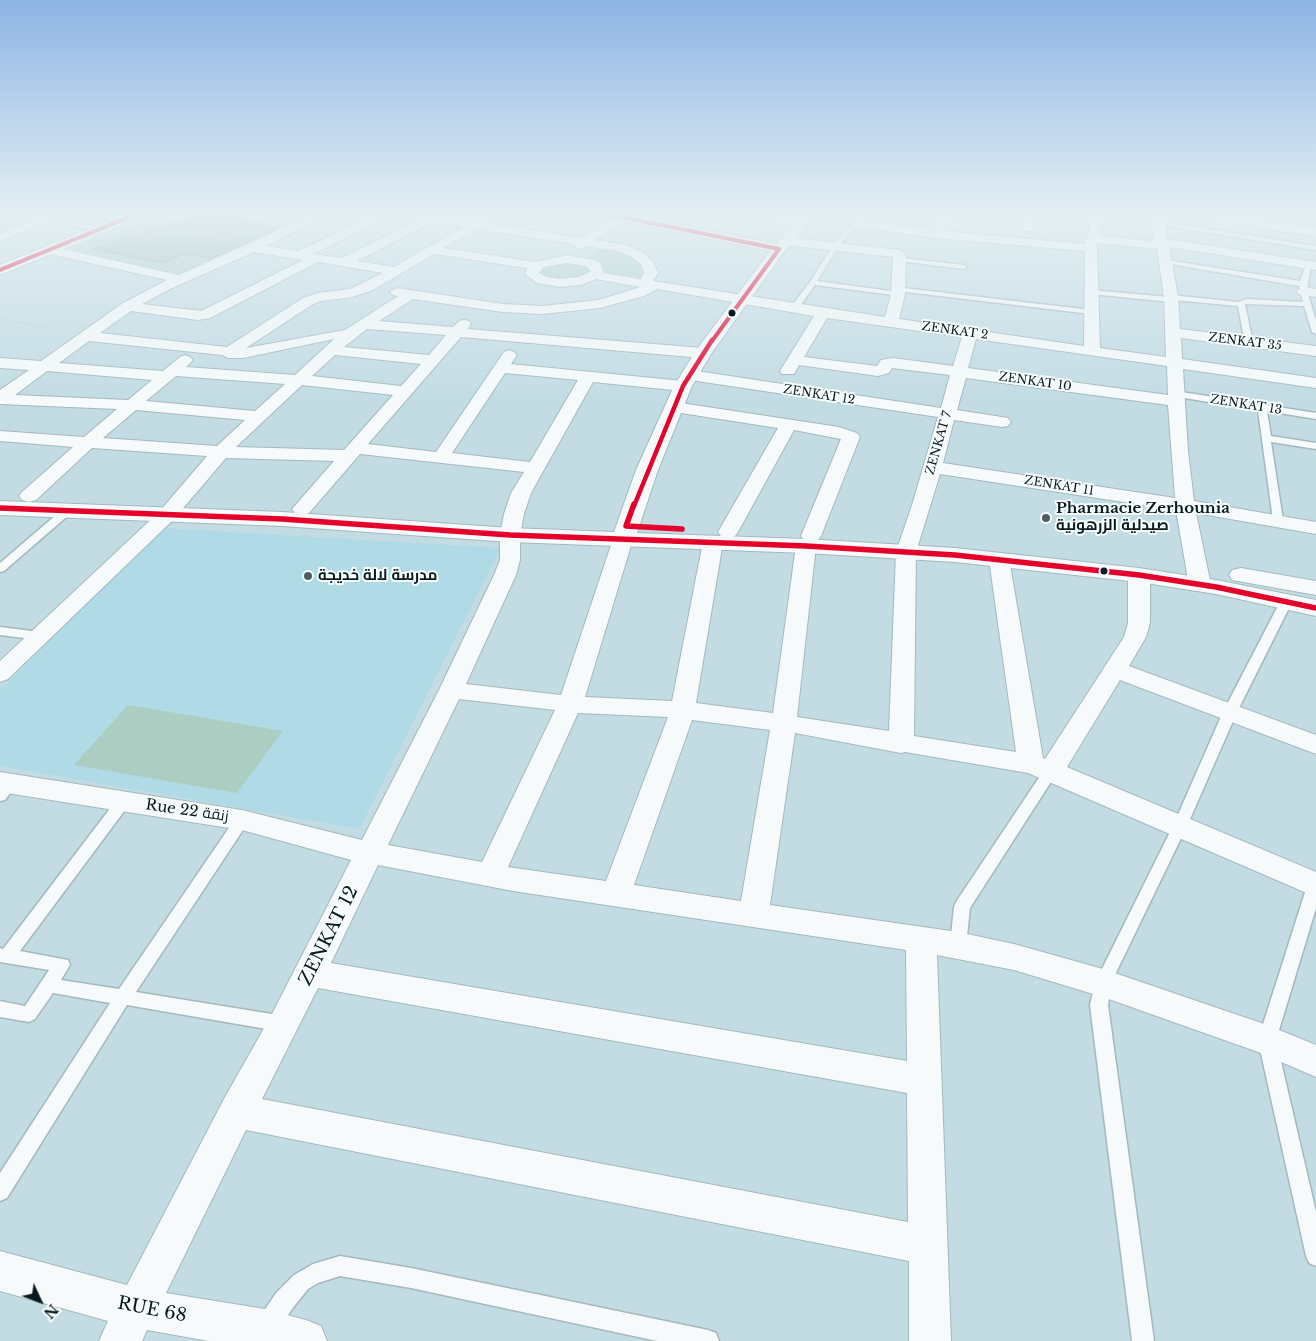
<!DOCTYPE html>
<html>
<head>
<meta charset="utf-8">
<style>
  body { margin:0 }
  #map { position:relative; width:1316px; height:1341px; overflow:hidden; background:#c3dce4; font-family:"Libre Baskerville",serif }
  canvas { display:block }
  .north { position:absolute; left:15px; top:1276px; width:50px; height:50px; -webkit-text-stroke:4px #f8fdfe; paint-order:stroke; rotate:133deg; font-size:14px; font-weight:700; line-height:20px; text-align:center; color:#091a1f }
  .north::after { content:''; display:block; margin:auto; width:18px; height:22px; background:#091a1f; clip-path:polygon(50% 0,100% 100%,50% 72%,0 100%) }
</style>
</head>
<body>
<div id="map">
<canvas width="1316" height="1341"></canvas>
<div class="north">N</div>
</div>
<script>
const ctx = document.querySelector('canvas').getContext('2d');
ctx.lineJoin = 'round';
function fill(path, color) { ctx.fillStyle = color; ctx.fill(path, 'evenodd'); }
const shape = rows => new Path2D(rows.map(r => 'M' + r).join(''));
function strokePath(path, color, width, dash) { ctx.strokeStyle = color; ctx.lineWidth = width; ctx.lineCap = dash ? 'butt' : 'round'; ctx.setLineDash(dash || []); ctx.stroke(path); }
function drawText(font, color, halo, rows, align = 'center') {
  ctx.font = font + ' "Libre Baskerville",Cairo,serif'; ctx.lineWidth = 4; ctx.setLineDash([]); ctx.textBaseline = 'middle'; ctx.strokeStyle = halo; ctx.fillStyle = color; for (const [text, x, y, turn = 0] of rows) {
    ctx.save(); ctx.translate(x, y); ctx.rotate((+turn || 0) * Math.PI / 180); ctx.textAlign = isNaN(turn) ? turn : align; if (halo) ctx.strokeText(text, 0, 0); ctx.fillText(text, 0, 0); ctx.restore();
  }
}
fill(shape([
  [0,213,53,213,0,234],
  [163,528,501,548,359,829,0,766,0,690]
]), '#b1dae7');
fill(shape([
  [165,213,283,213,307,220,179,274,73,250,74,247,105,234,111,235],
  [603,248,618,250,631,256,639,263,642,271,641,276,637,277,609,273,606,272,602,264,587,258],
  [550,263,580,263,592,269,590,275,564,281,539,276,537,270],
  [128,705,283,731,237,793,74,765]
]), '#abcdc2');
const building = shape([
  [207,213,233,216,278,229,212,258,184,254,163,263,93,249,207,213]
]);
fill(building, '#9bb7ba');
strokePath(building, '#899da1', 1);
const lane = shape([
  [860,213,867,213,838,247,817,281,898,292,902,294,901,296,815,285,797,310,791,310,790,308,810,282,833,245,860,213],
  [914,213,931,213,948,217,945,219,914,213],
  [60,220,101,227,104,229,101,231,58,223,57,222,60,220],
  [1157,221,1316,246,1316,250,1155,224,1154,223,1157,221],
  [901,258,964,265,967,267,964,269,899,261,899,259,901,258],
  [1166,260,1300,281,1306,265,1311,264,1307,291,1316,320,1316,334,1312,332,1304,306,1245,304,1253,343,1249,345,1245,343,1238,306,1174,300,1171,302,1091,294,1087,292,1091,290,1168,297,1171,295,1238,302,1247,299,1303,302,1299,286,1164,263,1163,262,1166,260],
  [895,287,1091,310,1095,312,1091,314,898,291,894,289,895,287],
  [1175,391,1316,413,1316,419,1267,411,1271,436,1316,443,1316,449,1271,442,1283,520,1282,522,1278,523,1273,520,1258,410,1172,396,1171,394,1175,391],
  [67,508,72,511,71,513,4,571,0,572,0,563,63,509,67,508],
  [1286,599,1292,602,1237,712,1187,826,1111,983,1108,1005,1154,1341,1132,1341,1090,1005,1095,983,1173,826,1223,712,1280,602,1286,599],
  [0,627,40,632,46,636,40,640,0,635,0,627],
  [1051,766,1056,767,1058,771,970,908,966,945,964,950,958,952,952,950,950,945,954,907,956,902,1046,767,1051,766],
  [11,778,16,779,18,783,5,800,0,801,0,786,6,779,11,778],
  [123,797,128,798,130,802,128,806,20,951,68,960,70,965,61,980,119,989,237,816,242,815,247,816,249,820,247,824,136,992,284,1016,290,1018,293,1024,290,1030,284,1032,127,1005,7,1198,0,1201,0,1173,110,1003,53,993,35,1019,29,1022,0,1017,0,1001,25,1006,49,970,0,962,0,948,3,949,118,798,123,797],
  [1316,877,1316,908,1276,1040,1316,1212,1316,1266,1309,1263,1306,1256,1258,1040,1308,883,1311,879,1316,877],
  [340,1256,411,1268,708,1330,716,1333,719,1341,657,1341,411,1288,340,1276,318,1283,308,1289,292,1309,276,1333,268,1336,260,1333,257,1325,260,1317,276,1293,294,1275,313,1264,340,1256]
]);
const street = shape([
  [52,213,69,213,0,242,0,234,52,213],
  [378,213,421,213,473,221,487,213,502,213,487,223,582,238,622,213,626,215,628,217,626,219,596,240,626,245,643,252,654,263,658,273,653,281,885,317,891,294,893,257,785,245,779,241,785,237,900,250,906,254,905,294,899,319,1084,346,1085,251,935,238,856,227,850,223,856,219,932,230,942,213,954,213,943,231,1085,244,1085,239,1089,234,1089,213,1101,213,1100,236,1154,241,1151,213,1163,213,1168,239,1316,262,1316,270,1169,247,1178,297,1180,329,1316,346,1316,356,1181,338,1182,359,1316,378,1316,388,1183,369,1188,451,1194,501,1316,522,1316,534,1196,513,1211,585,1208,590,1200,591,1192,590,1189,585,1176,510,940,474,916,552,914,736,1016,752,989,559,992,555,999,553,1006,555,1009,559,1043,758,1045,759,1124,637,1128,623,1128,575,1131,570,1139,569,1147,570,1150,575,1150,623,1146,637,1129,666,1316,735,1316,754,1120,680,1067,767,1316,872,1316,897,1028,773,905,752,901,753,795,733,770,905,958,932,1014,944,1103,969,1267,1025,1316,1045,1316,1077,1258,1052,1103,997,1014,970,937,955,951,1341,909,1341,909,1261,246,1130,166,1293,265,1309,306,1320,321,1326,327,1341,209,1341,147,1330,142,1341,99,1341,108,1321,0,1291,0,1251,127,1285,224,1099,272,1014,351,860,242,830,0,792,0,772,242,810,362,840,439,690,494,575,500,560,500,535,504,514,511,493,524,472,360,454,309,513,302,515,295,513,292,509,334,461,226,458,173,520,8,679,0,682,0,661,159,512,207,456,92,448,36,500,29,502,22,500,19,496,22,492,73,447,0,441,0,431,84,437,117,409,0,404,0,390,29,370,0,368,0,358,41,361,123,303,167,280,45,253,43,250,45,247,49,246,179,275,310,216,314,215,320,219,266,246,298,251,378,213],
  [392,215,419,220,342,258,313,254,392,215],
  [433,222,463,227,394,267,357,261,433,222],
  [477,229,574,244,576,248,580,249,587,246,619,251,633,258,642,265,644,273,641,279,604,273,600,263,595,260,567,255,535,262,444,248,477,229],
  [1097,243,1157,249,1164,297,1166,357,1100,348,1097,243],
  [254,252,303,260,201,311,142,304,170,289,254,252],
  [434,254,527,268,525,274,537,283,560,287,581,285,596,279,640,287,599,300,542,306,503,304,397,288,390,292,392,295,398,296,345,330,246,348,313,304,321,301,352,297,373,290,434,254],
  [318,262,383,273,350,289,318,293,303,298,227,347,100,333,131,311,198,320,210,318,318,262],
  [567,263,586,266,591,271,579,277,560,279,546,277,539,273,544,267,567,263],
  [657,289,814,316,780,371,782,374,794,374,799,365,878,376,889,373,892,368,950,375,941,408,690,370,684,372,682,375,684,378,690,380,938,417,912,505,896,552,889,731,797,717,816,546,813,542,818,540,821,536,860,437,857,433,839,427,674,402,668,403,666,407,668,411,778,428,718,532,721,536,728,538,735,536,738,532,794,430,841,439,801,536,804,540,799,542,796,546,773,713,696,703,723,542,720,538,713,536,706,538,703,542,672,701,585,697,633,539,630,535,623,533,616,535,613,539,561,695,466,684,516,575,520,560,520,535,524,514,531,493,593,382,683,391,689,389,691,386,689,383,683,381,511,364,517,355,514,352,509,350,504,352,436,452,368,444,461,337,703,358,708,356,711,353,708,350,703,348,468,329,471,324,469,321,464,320,459,321,453,327,379,321,413,299,503,312,542,314,600,308,644,296,657,289],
  [827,318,962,337,953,366,893,358,881,360,877,366,804,357,827,318],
  [367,329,446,335,429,355,344,347,367,329],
  [334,339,295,375,186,367,193,360,190,357,185,355,180,357,163,371,59,363,89,341,222,355,228,358,243,358,334,339],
  [976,339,1167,366,1168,395,968,368,976,339],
  [335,355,421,364,401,386,312,376,335,355],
  [47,371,152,380,128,400,15,395,47,371],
  [505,373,578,380,530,462,452,453,505,373],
  [176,376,285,384,255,411,146,401,176,376],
  [966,378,1168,405,1175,498,943,463,954,420,1002,427,1008,426,1011,422,1008,418,1002,417,957,410,966,378],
  [302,385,393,395,344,450,236,447,302,385],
  [136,410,245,420,217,446,103,438,136,410],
  [459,699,555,710,482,862,388,845,459,699],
  [578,713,668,717,606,881,508,867,578,713],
  [692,720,770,730,741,901,634,885,692,720],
  [378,865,513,891,906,950,907,1061,331,963,378,865],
  [318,988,907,1093,908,1222,262,1099,318,988],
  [727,213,762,213,803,218,809,222,803,226,733,216,727,213],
  [1025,213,1037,213,1033,231,1025,231,1023,228,1025,213],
  [1169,213,1203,213,1316,228,1316,236,1175,216,1169,213],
  [1303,287,1316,289,1316,297,1298,294,1296,291,1303,287]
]);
const secondary = shape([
  [128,213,147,213,145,216,0,275,0,265,128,213],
  [594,213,622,213,776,244,804,213,819,213,784,252,711,354,692,386,658,470,637,533,806,539,955,548,1139,568,1216,580,1316,600,1316,616,1216,594,1139,582,955,562,806,553,510,542,282,526,0,515,0,501,282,512,510,528,614,532,636,470,674,386,697,349,770,251,601,217,594,213],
  [1241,568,1316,581,1316,595,1232,580,1229,575,1232,570,1241,568]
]);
strokePath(lane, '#a4b8be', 3);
strokePath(street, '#a4b8be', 2);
strokePath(secondary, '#a4b8be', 2);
strokePath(shape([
  [155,224,227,239],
  [0,319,61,331]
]), '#c5cdcf', 2, [2, 2]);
fill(lane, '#f6fafb');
fill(street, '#f6fafb');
fill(secondary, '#f6fafb');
strokePath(shape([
  [602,213,779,249,712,341],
  [0,270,139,213]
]), '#e4002b', 4);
strokePath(shape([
  [634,506,683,386,712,340]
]), '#e4002b', 4.5);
strokePath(shape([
  [634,504,626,526,682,529],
  [0,508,282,519,510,535,806,546,955,555,1139,575,1216,587,1316,608]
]), '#e4002b', 5.5);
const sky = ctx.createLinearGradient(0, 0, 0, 401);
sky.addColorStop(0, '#8db4e4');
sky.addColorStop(0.53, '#e4eff3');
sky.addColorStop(1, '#e4eff300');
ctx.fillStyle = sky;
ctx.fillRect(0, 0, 1316, 401);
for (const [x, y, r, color] of [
  [732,313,4.5,"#091a1f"],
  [1046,518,5,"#4a5e64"],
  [1104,571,4.5,"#091a1f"],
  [308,576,5,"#4a5e64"]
]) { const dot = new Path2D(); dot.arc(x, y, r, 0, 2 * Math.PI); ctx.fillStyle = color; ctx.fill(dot); strokePath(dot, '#f8fdfe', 2); }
drawText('12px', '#091a1f', '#f8fdfe', [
  ["ZENKAT 2",955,331,8],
  ["ZENKAT 35",1245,342,7],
  ["ZENKAT 10",1035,382,8],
  ["ZENKAT 12",819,395,9],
  ["ZENKAT 13",1246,405,9],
  ["ZENKAT 7",939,443,-74],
  ["ZENKAT 11",1059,486,9]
]);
drawText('bold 15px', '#091a1f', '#f8fdfe', [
  ["Pharmacie Zerhounia",1056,509],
  ["صيدلية الزرهونية",1056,526],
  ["مدرسة لالة خديجة",318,576]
], 'left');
drawText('15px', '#091a1f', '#f8fdfe', [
  ["Rue 22 زنقة",187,811,8]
]);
drawText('18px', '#091a1f', '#f8fdfe', [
  ["ZENKAT 12",329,936,-63],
  ["RUE 68",152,1310,11]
]);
</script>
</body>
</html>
